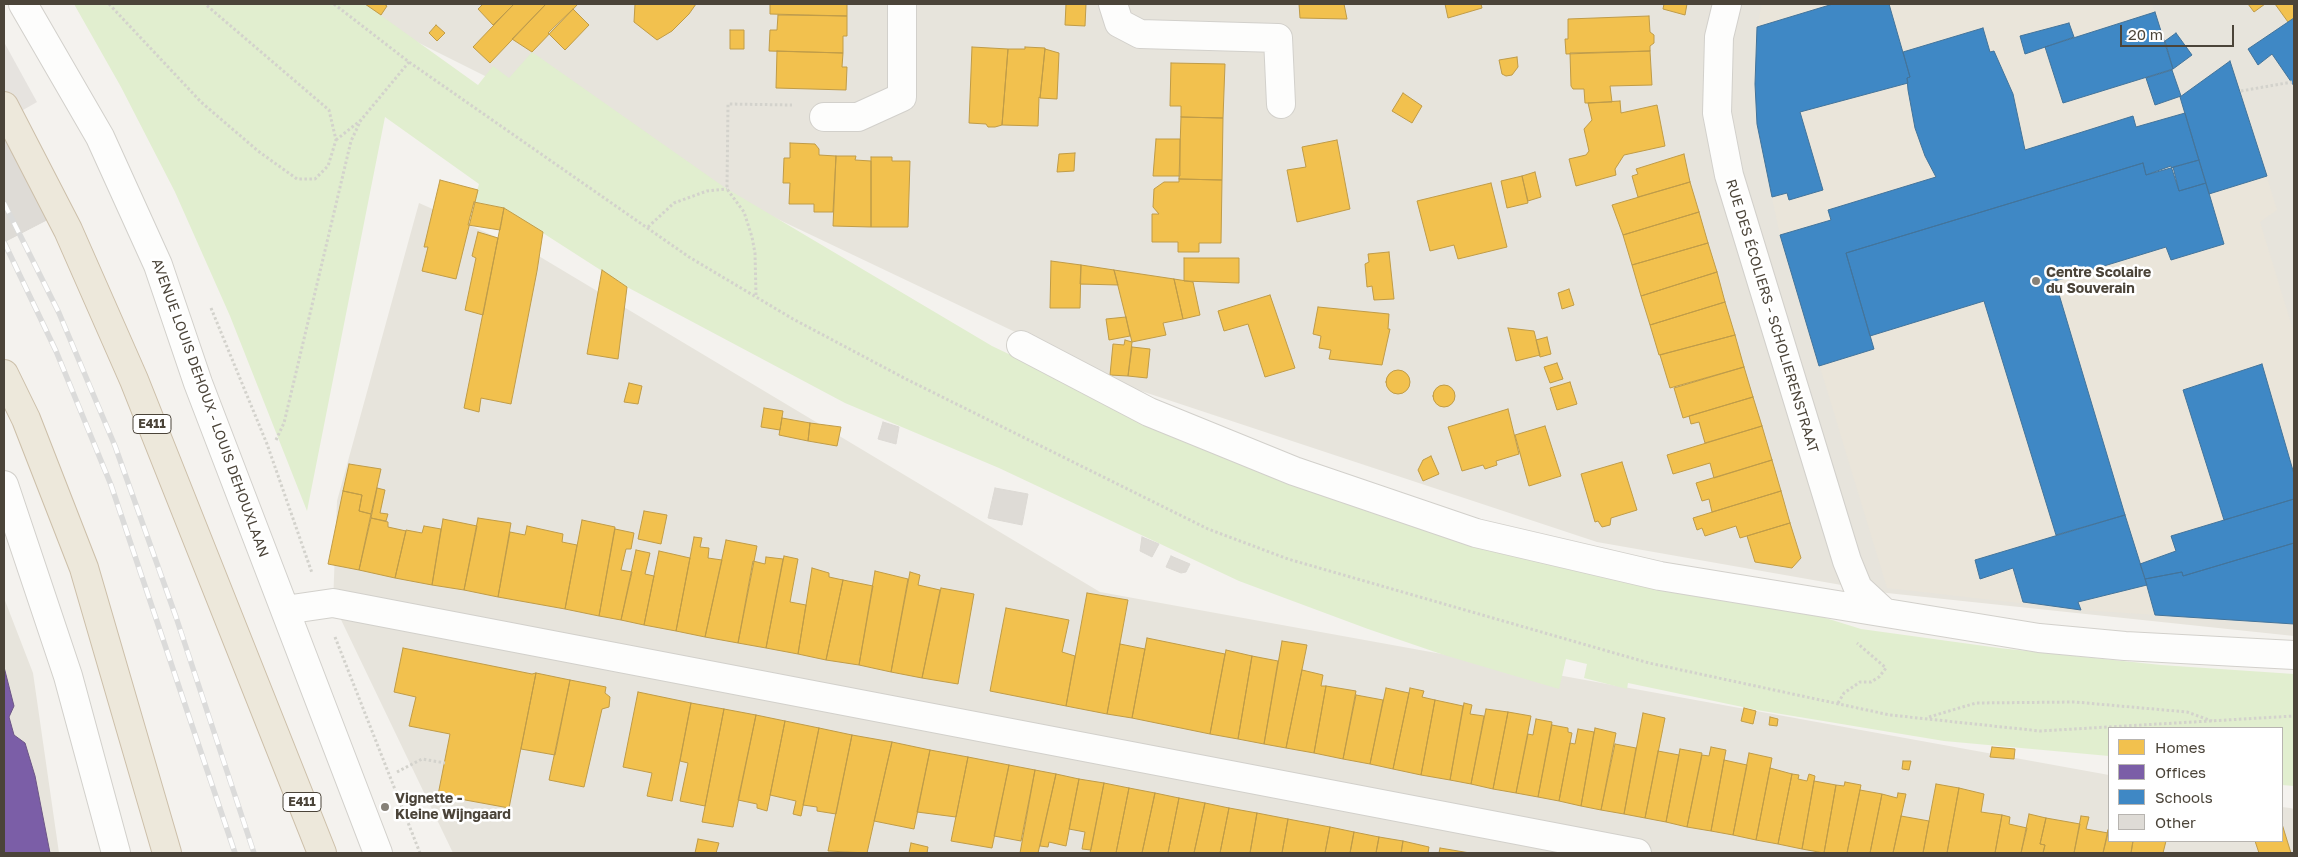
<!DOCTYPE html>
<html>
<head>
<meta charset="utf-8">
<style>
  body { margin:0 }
  #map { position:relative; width:2298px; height:857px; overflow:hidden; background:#f4f2ee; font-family:"Golos Text",sans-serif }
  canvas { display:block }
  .frame { position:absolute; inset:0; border:5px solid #4b4439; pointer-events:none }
  .legend { position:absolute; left:2108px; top:727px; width:175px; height:115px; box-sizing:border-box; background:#fff; border:1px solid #b7b4b0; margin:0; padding:6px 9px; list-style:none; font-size:15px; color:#4b4439 }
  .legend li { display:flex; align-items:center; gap:10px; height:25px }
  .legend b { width:25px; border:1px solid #b7b4b0 }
  .scale { position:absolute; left:2120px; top:25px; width:114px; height:22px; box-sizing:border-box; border:2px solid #4b4439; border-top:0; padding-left:6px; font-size:15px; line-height:18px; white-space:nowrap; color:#4b4439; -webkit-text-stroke:4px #fff; paint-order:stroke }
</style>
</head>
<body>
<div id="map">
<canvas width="2298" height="857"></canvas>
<div class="frame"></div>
<ul class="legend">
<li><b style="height:14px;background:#f2c14e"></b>Homes</li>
<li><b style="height:14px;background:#7b5ea7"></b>Offices</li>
<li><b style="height:14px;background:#3f88c5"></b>Schools</li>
<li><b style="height:14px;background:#dedbd6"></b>Other</li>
</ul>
<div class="scale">20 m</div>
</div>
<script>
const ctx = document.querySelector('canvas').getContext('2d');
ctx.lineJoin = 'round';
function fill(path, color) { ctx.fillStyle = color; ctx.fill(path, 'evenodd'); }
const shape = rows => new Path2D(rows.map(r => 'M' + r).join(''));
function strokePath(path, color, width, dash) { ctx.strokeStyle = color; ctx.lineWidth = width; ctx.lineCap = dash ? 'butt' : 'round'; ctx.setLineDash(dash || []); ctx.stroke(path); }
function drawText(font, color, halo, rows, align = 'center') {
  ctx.font = font + ' "Golos Text",sans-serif'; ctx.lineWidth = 5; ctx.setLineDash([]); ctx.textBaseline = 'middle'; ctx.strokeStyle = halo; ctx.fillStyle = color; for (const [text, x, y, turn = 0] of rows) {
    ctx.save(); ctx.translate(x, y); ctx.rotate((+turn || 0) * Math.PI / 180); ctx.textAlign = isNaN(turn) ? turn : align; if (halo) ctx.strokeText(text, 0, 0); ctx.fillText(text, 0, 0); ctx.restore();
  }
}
fill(shape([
  [358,4,2294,4,2294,636,1887,593,1597,542,1135,389,643,155,375,21],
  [419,203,537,255,1100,592,2109,775,2109,841,2282,841,2282,807,2290,808,2294,809,2294,853,453,853,333,603,337,501],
  [4,598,33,673,59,853,4,853]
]), '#e7e4dc');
fill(shape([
  [1762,4,2152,4,2181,96,2230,61,2232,63,2277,210,2260,222,2294,333,2294,624,2081,610,1887,588,1780,235,1765,166,1757,124,1755,84,1757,27]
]), '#eae5da');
fill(shape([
  [74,4,365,4,478,85,493,66,509,78,532,52,724,187,992,346,1138,416,1683,593,1816,615,1861,629,1999,648,2161,665,2294,674,2294,786,2282,785,2282,728,2109,728,2109,756,1944,741,1757,710,1628,683,1627,689,1584,678,1587,664,1566,659,1559,689,1444,655,1368,629,1239,581,999,468,845,403,627,287,504,208,474,202,479,184,385,117,307,511,230,316,175,192,121,87]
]), '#e1eecf');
fill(shape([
  [4,42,37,102,4,121]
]), '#e6e3df');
const homes = shape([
  [365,4,384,4,387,6,381,15,365,4],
  [483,4,514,4,493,25,478,9,483,4],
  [514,4,546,4,490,63,473,47,514,4],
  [546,4,578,4,532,52,512,39,546,4],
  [635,4,696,4,689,14,672,31,657,40,634,22,635,4],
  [770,4,847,4,847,16,770,14,770,4],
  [1066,4,1086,4,1085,26,1065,25,1066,4],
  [1299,4,1344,4,1347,19,1300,18,1299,4],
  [1445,4,1481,4,1482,8,1448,18,1445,4],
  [1664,4,1687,4,1685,15,1663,9,1664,4],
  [2248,4,2265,4,2254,12,2248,4],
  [2275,4,2294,4,2294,18,2288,22,2275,4],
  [573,9,589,25,565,50,548,33,573,9],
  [778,15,847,16,847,36,843,36,843,53,769,51,770,30,777,30,778,15],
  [1649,16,1650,32,1654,35,1654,43,1650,46,1650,51,1566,54,1565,39,1568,39,1568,19,1649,16],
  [436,25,445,33,437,41,429,33,436,25],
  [730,30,744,30,744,49,730,49,730,30],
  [972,47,1008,49,1002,125,995,127,988,127,986,124,969,123,972,47],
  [1025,47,1045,48,1040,98,1039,97,1038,126,1002,125,1008,49,1025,49,1025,47],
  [1045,49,1059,53,1057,99,1040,98,1045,49],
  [777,51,843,53,842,67,847,67,846,90,776,88,777,51],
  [1650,51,1652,85,1610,86,1612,102,1588,103,1585,103,1584,89,1573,89,1571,86,1570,53,1650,51],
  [1517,57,1518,67,1512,75,1506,76,1502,74,1499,60,1517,57],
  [1171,63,1225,64,1223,118,1181,117,1181,106,1170,106,1171,63],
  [1403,93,1422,106,1412,123,1392,111,1403,93],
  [1620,101,1621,113,1657,105,1665,146,1624,155,1615,169,1616,175,1576,186,1569,159,1586,155,1589,151,1584,129,1592,120,1588,103,1620,101],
  [1181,117,1223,118,1222,180,1179,179,1181,117],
  [1156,139,1180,139,1180,176,1153,176,1156,139],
  [1337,140,1350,209,1297,222,1287,170,1306,167,1302,147,1337,140],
  [790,143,815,144,819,149,819,155,836,156,833,212,814,212,814,204,789,204,790,183,783,183,784,158,790,158,790,143],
  [1075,153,1074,171,1057,172,1059,154,1075,153],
  [1684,154,1690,182,1638,197,1632,176,1638,174,1636,169,1684,154],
  [836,156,856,156,855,160,871,161,871,227,833,226,836,156],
  [871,157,892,157,892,161,910,161,908,227,871,227,871,157],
  [1535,172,1541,197,1528,201,1522,176,1535,172],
  [1522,176,1528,203,1507,208,1501,181,1522,176],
  [1179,179,1222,180,1221,243,1199,243,1199,252,1178,252,1178,242,1152,242,1152,214,1159,214,1153,207,1154,189,1164,182,1179,182,1179,179],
  [440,180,478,190,456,279,422,271,428,247,424,247,440,180],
  [1690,182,1699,212,1623,235,1612,205,1690,182],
  [1491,183,1507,247,1458,259,1454,245,1430,251,1417,201,1491,183],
  [474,202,504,208,500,230,468,225,474,202],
  [504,208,543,232,537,271,511,404,481,398,479,412,464,408,504,208],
  [1699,212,1708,243,1632,265,1623,235,1699,212],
  [478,232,498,238,483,315,465,310,476,258,472,256,478,232],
  [1708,243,1717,272,1641,296,1632,265,1708,243],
  [1389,252,1394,299,1374,300,1372,286,1367,287,1365,264,1369,262,1368,254,1389,252],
  [1184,258,1239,258,1239,283,1184,281,1184,258],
  [1051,261,1081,265,1080,308,1050,308,1051,261],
  [1081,265,1114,270,1118,285,1080,284,1081,265],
  [602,270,627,287,618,359,587,354,602,270],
  [1114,270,1174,279,1183,319,1163,323,1166,335,1132,342,1114,270],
  [1717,272,1725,302,1650,325,1641,296,1717,272],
  [1174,279,1193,282,1200,315,1183,319,1174,279],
  [1569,289,1574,305,1562,309,1558,293,1569,289],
  [1270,295,1295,368,1265,377,1248,324,1224,331,1218,311,1270,295],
  [1725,302,1735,335,1659,355,1650,325,1725,302],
  [1318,307,1389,314,1388,329,1390,329,1382,365,1329,359,1331,350,1319,348,1321,336,1313,334,1318,307],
  [1126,317,1130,336,1109,340,1106,319,1126,317],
  [1508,328,1534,331,1540,355,1516,361,1508,328],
  [1735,335,1744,367,1670,388,1660,355,1735,335],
  [1547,337,1551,354,1540,357,1536,340,1547,337],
  [1125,340,1132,342,1128,376,1110,375,1113,344,1124,345,1125,340],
  [1132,347,1150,349,1147,378,1128,376,1132,347],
  [1557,363,1563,379,1550,383,1544,367,1557,363],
  [1744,367,1753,397,1683,418,1674,388,1744,367],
  '1386 382a12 12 0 1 1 24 0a12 12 0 1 1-24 0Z',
  [1570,382,1577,404,1557,410,1550,388,1570,382],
  [629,383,642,386,638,404,624,402,629,383],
  '1433 396a11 11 0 1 1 22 0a11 11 0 1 1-22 0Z',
  [1753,397,1762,426,1705,443,1699,422,1691,424,1689,416,1753,397],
  [764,408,783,411,780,430,761,427,764,408],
  [1508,409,1519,454,1496,461,1497,465,1485,469,1483,465,1462,471,1448,427,1508,409],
  [782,418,810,423,808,441,779,435,782,418],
  [810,423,841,427,837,446,808,441,810,423],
  [1545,426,1561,476,1529,486,1515,435,1545,426],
  [1762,426,1772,460,1714,478,1710,463,1673,474,1667,455,1762,426],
  [1431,456,1439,474,1423,481,1418,470,1423,460,1431,456],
  [1772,460,1781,491,1712,512,1709,499,1702,501,1696,483,1772,460],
  [1622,462,1637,510,1611,518,1610,525,1602,527,1598,521,1595,522,1581,474,1622,462],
  [349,464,381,469,371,514,359,511,362,495,343,491,349,464],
  [377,488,385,490,380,513,388,514,386,521,371,518,377,488],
  [343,491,362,495,359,511,371,514,359,570,328,564,343,491],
  [1781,491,1790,523,1740,538,1736,526,1705,536,1702,528,1697,530,1693,518,1781,491],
  [644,511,667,515,661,544,638,539,644,511],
  [371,518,388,522,388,527,406,531,395,578,359,570,371,518],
  [478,518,511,523,498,597,464,590,478,518],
  [443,519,477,526,464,590,432,585,443,519],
  [582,520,615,527,599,616,565,609,582,520],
  [1790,523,1801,558,1792,568,1755,562,1747,536,1790,523],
  [424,526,441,529,432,585,395,578,406,530,422,533,424,526],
  [527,526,563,534,562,542,577,545,565,609,498,597,510,532,525,535,527,526],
  [615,529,634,533,631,549,626,549,621,570,632,572,621,620,599,616,615,529],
  [694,537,702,538,700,547,709,548,708,558,722,560,705,637,676,631,694,537],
  [726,540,757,546,738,643,705,637,726,540],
  [636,550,650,553,645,574,654,576,644,625,621,620,636,550],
  [659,551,690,558,676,631,644,625,659,551],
  [784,556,798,559,790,602,806,605,798,654,766,648,784,556],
  [766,557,783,559,766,648,738,643,753,561,765,564,766,557],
  [812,568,829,573,829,577,843,580,826,660,798,654,812,568],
  [875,571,908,579,891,672,859,665,875,571],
  [910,572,920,575,918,585,940,590,922,678,891,672,910,572],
  [843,580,873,586,859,665,826,660,843,580],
  [941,588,974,594,958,684,922,678,941,588],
  [1087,593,1128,600,1107,714,1066,706,1087,593],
  [1006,608,1069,620,1062,652,1075,656,1066,706,990,691,1006,608],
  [1147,638,1225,654,1210,734,1132,718,1147,638],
  [1282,641,1307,645,1286,748,1264,744,1282,641],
  [1120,644,1145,649,1132,718,1107,714,1120,644],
  [403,648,532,674,536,673,509,808,438,795,450,734,409,726,416,697,394,692,403,648],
  [1226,650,1252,656,1238,739,1210,734,1226,650],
  [1252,656,1278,661,1264,744,1238,739,1252,656],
  [1302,670,1323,675,1321,686,1326,686,1314,753,1286,748,1302,670],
  [536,673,570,680,555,755,521,749,536,673],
  [570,680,606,687,605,693,610,697,609,707,602,709,584,787,549,780,570,680],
  [1326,686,1356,691,1343,759,1314,753,1326,686],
  [1386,688,1409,693,1393,769,1370,764,1386,688],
  [1410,688,1424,691,1422,697,1435,700,1421,775,1393,769,1410,688],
  [638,692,691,703,672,801,647,796,652,773,623,767,638,692],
  [1356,695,1383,700,1370,764,1343,759,1356,695],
  [1435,700,1463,706,1450,780,1421,775,1435,700],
  [691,703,724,709,705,806,680,801,688,763,680,761,691,703],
  [1464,703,1472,705,1470,714,1484,716,1471,784,1450,780,1464,703],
  [1744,708,1756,711,1753,724,1741,721,1744,708],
  [724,709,756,715,733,827,702,822,724,709],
  [1486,709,1508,712,1493,789,1471,784,1486,709],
  [1508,712,1531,716,1516,793,1493,789,1508,712],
  [1643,713,1665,718,1645,818,1624,814,1643,713],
  [756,715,785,721,767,811,757,808,757,804,738,800,756,715],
  [1770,717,1778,719,1777,726,1769,725,1770,717],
  [1536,719,1552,722,1538,797,1516,793,1528,734,1533,735,1536,719],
  [785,721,819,728,801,816,793,814,796,801,770,795,785,721],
  [1552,725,1568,728,1568,732,1572,733,1559,801,1538,797,1552,725],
  [819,728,852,735,836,814,817,811,817,807,803,805,819,728],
  [1595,728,1616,733,1601,810,1581,806,1595,728],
  [1578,729,1594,732,1581,806,1559,801,1570,743,1575,744,1578,729],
  [852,735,892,742,867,853,828,851,852,735],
  [892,742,930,750,914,829,874,821,892,742],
  [1615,744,1636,748,1624,814,1601,810,1615,744],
  [1711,747,1726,750,1711,831,1687,827,1702,755,1709,756,1711,747],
  [1992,747,2015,749,2014,759,1990,757,1992,747],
  [1680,749,1702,753,1687,827,1666,822,1680,749],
  [930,750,968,757,956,817,917,812,930,750],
  [1658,751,1679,755,1666,822,1645,818,1658,751],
  [1749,753,1772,758,1756,840,1733,835,1749,753],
  [968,757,1009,765,992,848,951,841,968,757],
  [1724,760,1747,765,1733,835,1711,831,1724,760],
  [1903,761,1911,761,1909,770,1902,769,1903,761],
  [1009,765,1035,770,1021,841,994,836,1009,765],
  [1770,768,1792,774,1778,844,1756,840,1770,768],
  [1035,770,1056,774,1038,853,1020,853,1035,770],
  [1056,774,1079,779,1066,846,1049,842,1048,847,1040,846,1056,774],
  [1792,774,1799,775,1798,779,1807,781,1809,774,1815,776,1802,849,1778,844,1792,774],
  [1079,779,1104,783,1091,850,1082,849,1085,832,1069,829,1079,779],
  [1814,781,1836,785,1824,853,1802,849,1814,781],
  [1845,782,1861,785,1847,853,1824,853,1836,785,1844,786,1845,782],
  [1104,783,1129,788,1116,853,1090,853,1104,783],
  [1936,784,1959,788,1947,853,1923,853,1936,784],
  [1129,788,1155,793,1142,853,1116,853,1129,788],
  [1959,788,1984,794,1981,812,2002,815,1995,853,1947,853,1959,788],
  [1860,790,1882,794,1870,853,1847,853,1860,790],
  [1155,793,1179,798,1168,853,1142,853,1155,793],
  [1898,793,1906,794,1893,853,1870,853,1882,794,1897,798,1898,793],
  [1179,798,1205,803,1194,853,1168,853,1179,798],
  [1205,803,1229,808,1220,853,1194,853,1205,803],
  [1229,808,1257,813,1250,853,1220,853,1229,808],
  [1257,813,1288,819,1282,853,1250,853,1257,813],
  [2029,814,2046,818,2040,844,2045,845,2043,853,2021,853,2029,814],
  [2002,815,2010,817,2009,824,2027,828,2021,853,1995,853,2002,815],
  [1901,816,1929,821,1923,853,1893,853,1901,816],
  [2081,816,2089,817,2086,829,2108,833,2103,853,2074,853,2081,816],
  [2046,818,2080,824,2074,853,2043,853,2045,845,2040,844,2046,818],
  [1288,819,1330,827,1325,853,1282,853,1288,819],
  [2282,824,2291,853,2259,853,2255,841,2282,841,2282,824],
  [1330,827,1354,832,1350,853,1325,853,1330,827],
  [2108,830,2109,841,2133,841,2131,853,2103,853,2108,830],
  [1354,832,1379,837,1376,853,1350,853,1354,832],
  [1379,837,1403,841,1401,853,1376,853,1379,837],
  [698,839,719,843,716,853,695,853,698,839],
  [1403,841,1429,847,1428,853,1401,853,1403,841],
  [2133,841,2166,841,2163,853,2131,853,2133,841],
  [911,843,928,847,927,853,909,853,911,843],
  [1440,848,1470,853,1439,853,1440,848]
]);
fill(homes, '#f2c14e');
strokePath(homes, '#c09c48', 1);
const offices = shape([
  [4,667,14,706,9,717,14,735,25,743,35,776,50,853,4,853,4,667]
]);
fill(offices, '#7b5ea7');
strokePath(offices, '#6d5686', 1);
const schools = shape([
  [1833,4,1889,4,1910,77,1907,78,1908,83,1800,112,1823,190,1789,200,1787,193,1772,197,1757,124,1755,84,1757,27,1833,4],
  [2155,12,2173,69,2063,103,2045,47,2155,12],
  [2294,18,2294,86,2272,54,2258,65,2248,49,2294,18],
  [2069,23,2074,37,2025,54,2020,36,2069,23],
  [1983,28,1990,52,1994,51,2013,94,2025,150,2133,116,2136,127,2185,113,2199,160,2146,175,2143,163,1846,253,1874,349,1819,366,1780,235,1831,220,1828,210,1936,177,1925,156,1915,128,1908,90,1907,78,1910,77,1903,52,1983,28],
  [2176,33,2192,55,2173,69,2165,41,2176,33],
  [2230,61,2267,176,2209,194,2180,97,2230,61],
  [2172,70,2181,96,2155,105,2146,78,2172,70],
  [2199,160,2206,183,2179,191,2173,167,2199,160],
  [2143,163,2146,175,2171,166,2179,191,2206,183,2224,244,2171,260,2166,247,2055,281,2125,515,2056,535,1984,301,1870,336,1846,253,2143,163],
  [2262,364,2294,474,2294,499,2224,520,2183,390,2262,364],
  [2294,499,2294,543,2183,576,2182,572,2145,579,2140,564,2176,551,2171,536,2294,499],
  [2125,515,2147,585,2078,602,2081,610,2023,602,2013,568,1980,579,1975,560,2125,515],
  [2294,543,2294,624,2155,615,2145,579,2182,572,2183,576,2294,543]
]);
fill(schools, '#3f88c5');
strokePath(schools, '#43749b', 1);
const building = shape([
  [4,123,66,210,4,242,4,123],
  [883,422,899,427,896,444,878,439,883,422],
  [995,488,1028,494,1022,525,988,518,995,488],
  [1142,537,1159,544,1152,557,1140,551,1142,537],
  [1171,556,1190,564,1186,572,1181,573,1166,567,1171,556]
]);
fill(building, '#dedbd6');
strokePath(building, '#dcd9d4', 1);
const minor = shape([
  [23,4,100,137,158,265,198,383,378,853],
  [1113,4,1119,23,1140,34,1278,38,1281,104],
  [1727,4,1719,37,1717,113,1729,175,1847,561,1858,588,1884,612],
  [824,117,858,117,902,97,902,4],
  [1021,345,1149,412,1294,471,1476,533,1660,576,2039,638,2125,646,2294,655],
  [4,485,68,676,116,853],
  [285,610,333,603,1637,853]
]);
const highway = shape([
  [4,106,68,230,134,380,322,853],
  [4,374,26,419,84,568,167,853]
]);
strokePath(minor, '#d2d0cb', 30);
strokePath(highway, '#ccbfa9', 30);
strokePath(shape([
  [109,4,201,102,258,151,297,179,315,179,328,166,336,140,329,110,205,4],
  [334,4,409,62,689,257,793,319,906,379,1208,529,1288,559,1649,663,1890,715,2040,731,2294,716],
  [2241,91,2292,82],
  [336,140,361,120,409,62],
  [648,227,674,203,707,191,727,189],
  [756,295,755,253,752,237,744,212,727,189,728,104,792,105],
  [211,308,267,444,312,573],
  [276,440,284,423,351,141,361,120],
  [335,637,420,853],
  [1838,703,1844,693,1860,682,1871,682,1879,677,1886,668,1857,643],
  [1929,717,1976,703,2075,702,2187,712,2212,721],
  [397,772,422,759,445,763]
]), '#d3d2cc', 3, [2.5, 2.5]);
strokePath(minor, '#fdfdfc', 28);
strokePath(highway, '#ede8db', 28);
const rail = shape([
  [4,203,59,313,115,446,176,617,254,853],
  [4,242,56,351,111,485,235,853]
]);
strokePath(rail, '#dbdbda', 5.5);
strokePath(rail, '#fff', 4, [11]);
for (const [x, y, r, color] of [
  [2036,281,5,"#868178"],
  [385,807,5,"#868178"]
]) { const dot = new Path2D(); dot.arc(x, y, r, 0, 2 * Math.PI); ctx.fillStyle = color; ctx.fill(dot); strokePath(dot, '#fff', 2); }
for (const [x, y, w] of [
  [152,424,38],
  [302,802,38]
]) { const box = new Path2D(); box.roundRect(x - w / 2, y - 9.5, w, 19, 4); ctx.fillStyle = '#fff'; ctx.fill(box); strokePath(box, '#4b4439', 1); }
drawText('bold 12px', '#4b4439', null, [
  ["E411",152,424],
  ["E411",302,802]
]);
drawText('bold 14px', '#4b4439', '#fff', [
  ["Centre Scolaire",2046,273],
  ["du Souverain",2046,289],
  ["Vignette -",395,799],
  ["Kleine Wijngaard",395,815]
], 'left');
drawText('14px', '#4b4439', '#fff', [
  ["RUE DES ÉCOLIERS - SCHOLIERENSTRAAT",1772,316,73],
  ["AVENUE LOUIS DEHOUX - LOUIS DEHOUXLAAN",210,408,70]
]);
</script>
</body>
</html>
